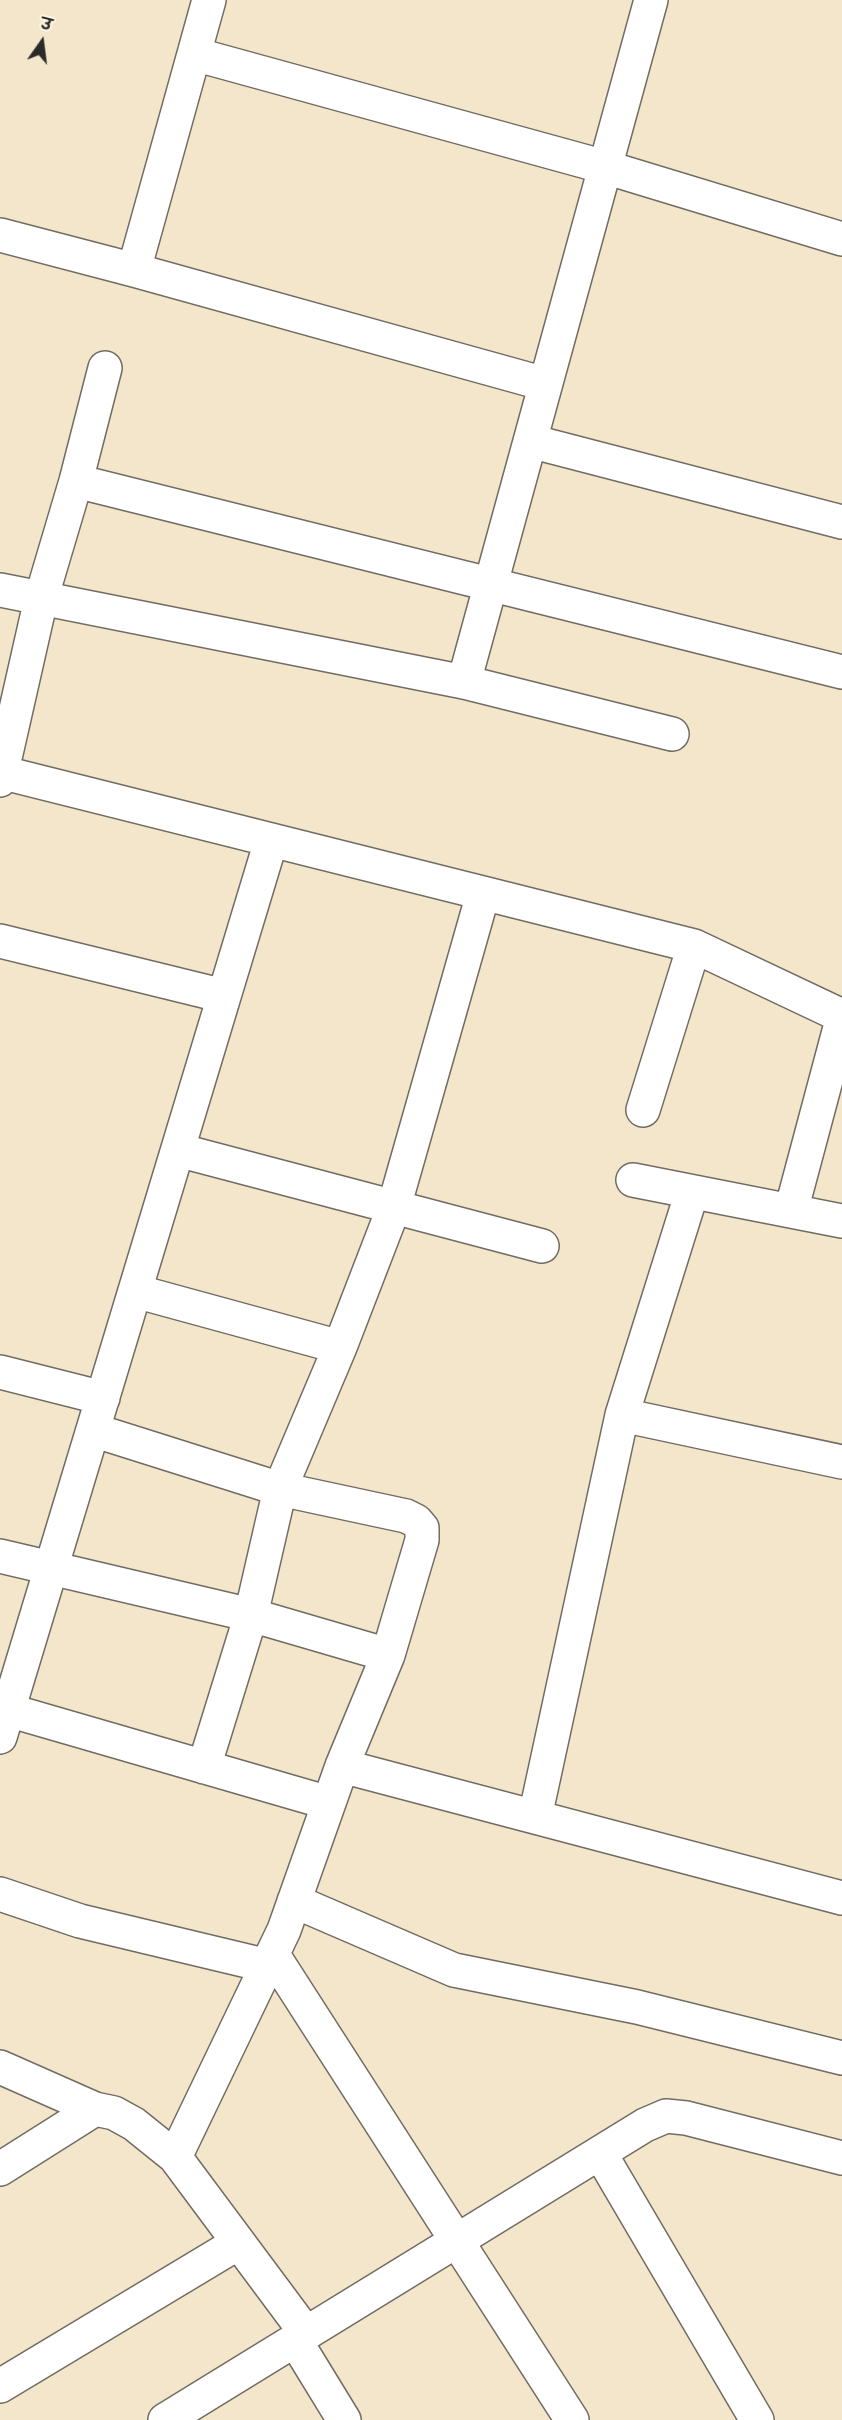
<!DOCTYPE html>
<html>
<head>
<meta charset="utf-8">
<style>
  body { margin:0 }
  #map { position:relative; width:842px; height:2420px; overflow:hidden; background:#f4e6ca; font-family:Pangolin,"Playpen Sans Deva",sans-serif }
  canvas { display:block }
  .north { position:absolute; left:12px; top:12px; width:60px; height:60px; -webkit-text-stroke:4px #fcf5e5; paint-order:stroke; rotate:14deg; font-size:16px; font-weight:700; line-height:24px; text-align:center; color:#2b2b2b }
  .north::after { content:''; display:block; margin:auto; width:21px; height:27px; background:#2b2b2b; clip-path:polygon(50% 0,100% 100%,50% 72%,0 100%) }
</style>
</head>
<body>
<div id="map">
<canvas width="842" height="2420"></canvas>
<div class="north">उ</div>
</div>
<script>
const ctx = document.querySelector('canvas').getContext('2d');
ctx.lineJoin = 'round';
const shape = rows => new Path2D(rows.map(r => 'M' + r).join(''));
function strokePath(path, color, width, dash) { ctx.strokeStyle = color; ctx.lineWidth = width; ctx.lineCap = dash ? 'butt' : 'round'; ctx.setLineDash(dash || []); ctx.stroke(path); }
const minor = shape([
  [194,54,605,167,842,239],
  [0,235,134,270,545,384],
  [134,270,209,0],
  [530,441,842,522],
  [76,481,842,672],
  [0,590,464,682,672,734],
  [464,682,651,0],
  [0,772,694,946,842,1016],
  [0,780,41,599,76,481,105,368],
  [0,941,224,996],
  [643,1110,694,946],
  [178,1150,542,1246],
  [633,1180,842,1221],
  [791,1211,842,1020],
  [135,1291,340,1347],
  [0,1372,103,1398],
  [622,1415,842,1462],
  [93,1430,280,1489,406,1516,416,1521,422,1528,422,1540,388,1655,342,1766,284,1930,175,2157],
  [0,1556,251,1615,388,1655],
  [8,1710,329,1803],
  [0,1737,271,841],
  [342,1766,842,1898],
  [204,1767,251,1615,280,1489,340,1347,394,1207,483,894],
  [535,1817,622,1415,692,1192],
  [0,1894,80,1921,268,1966],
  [294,1901,454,1970,637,2007,842,2058],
  [273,1955,572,2420],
  [0,2067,95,2109],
  [600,2153,757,2420],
  [0,2169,95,2109,114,2113,134,2124,175,2157,306,2333],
  [295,2340,344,2420],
  [0,2386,238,2243],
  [165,2420,645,2125,666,2116,686,2118,842,2158]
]);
strokePath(minor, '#716c63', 36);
strokePath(minor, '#fff', 33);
</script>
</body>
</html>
